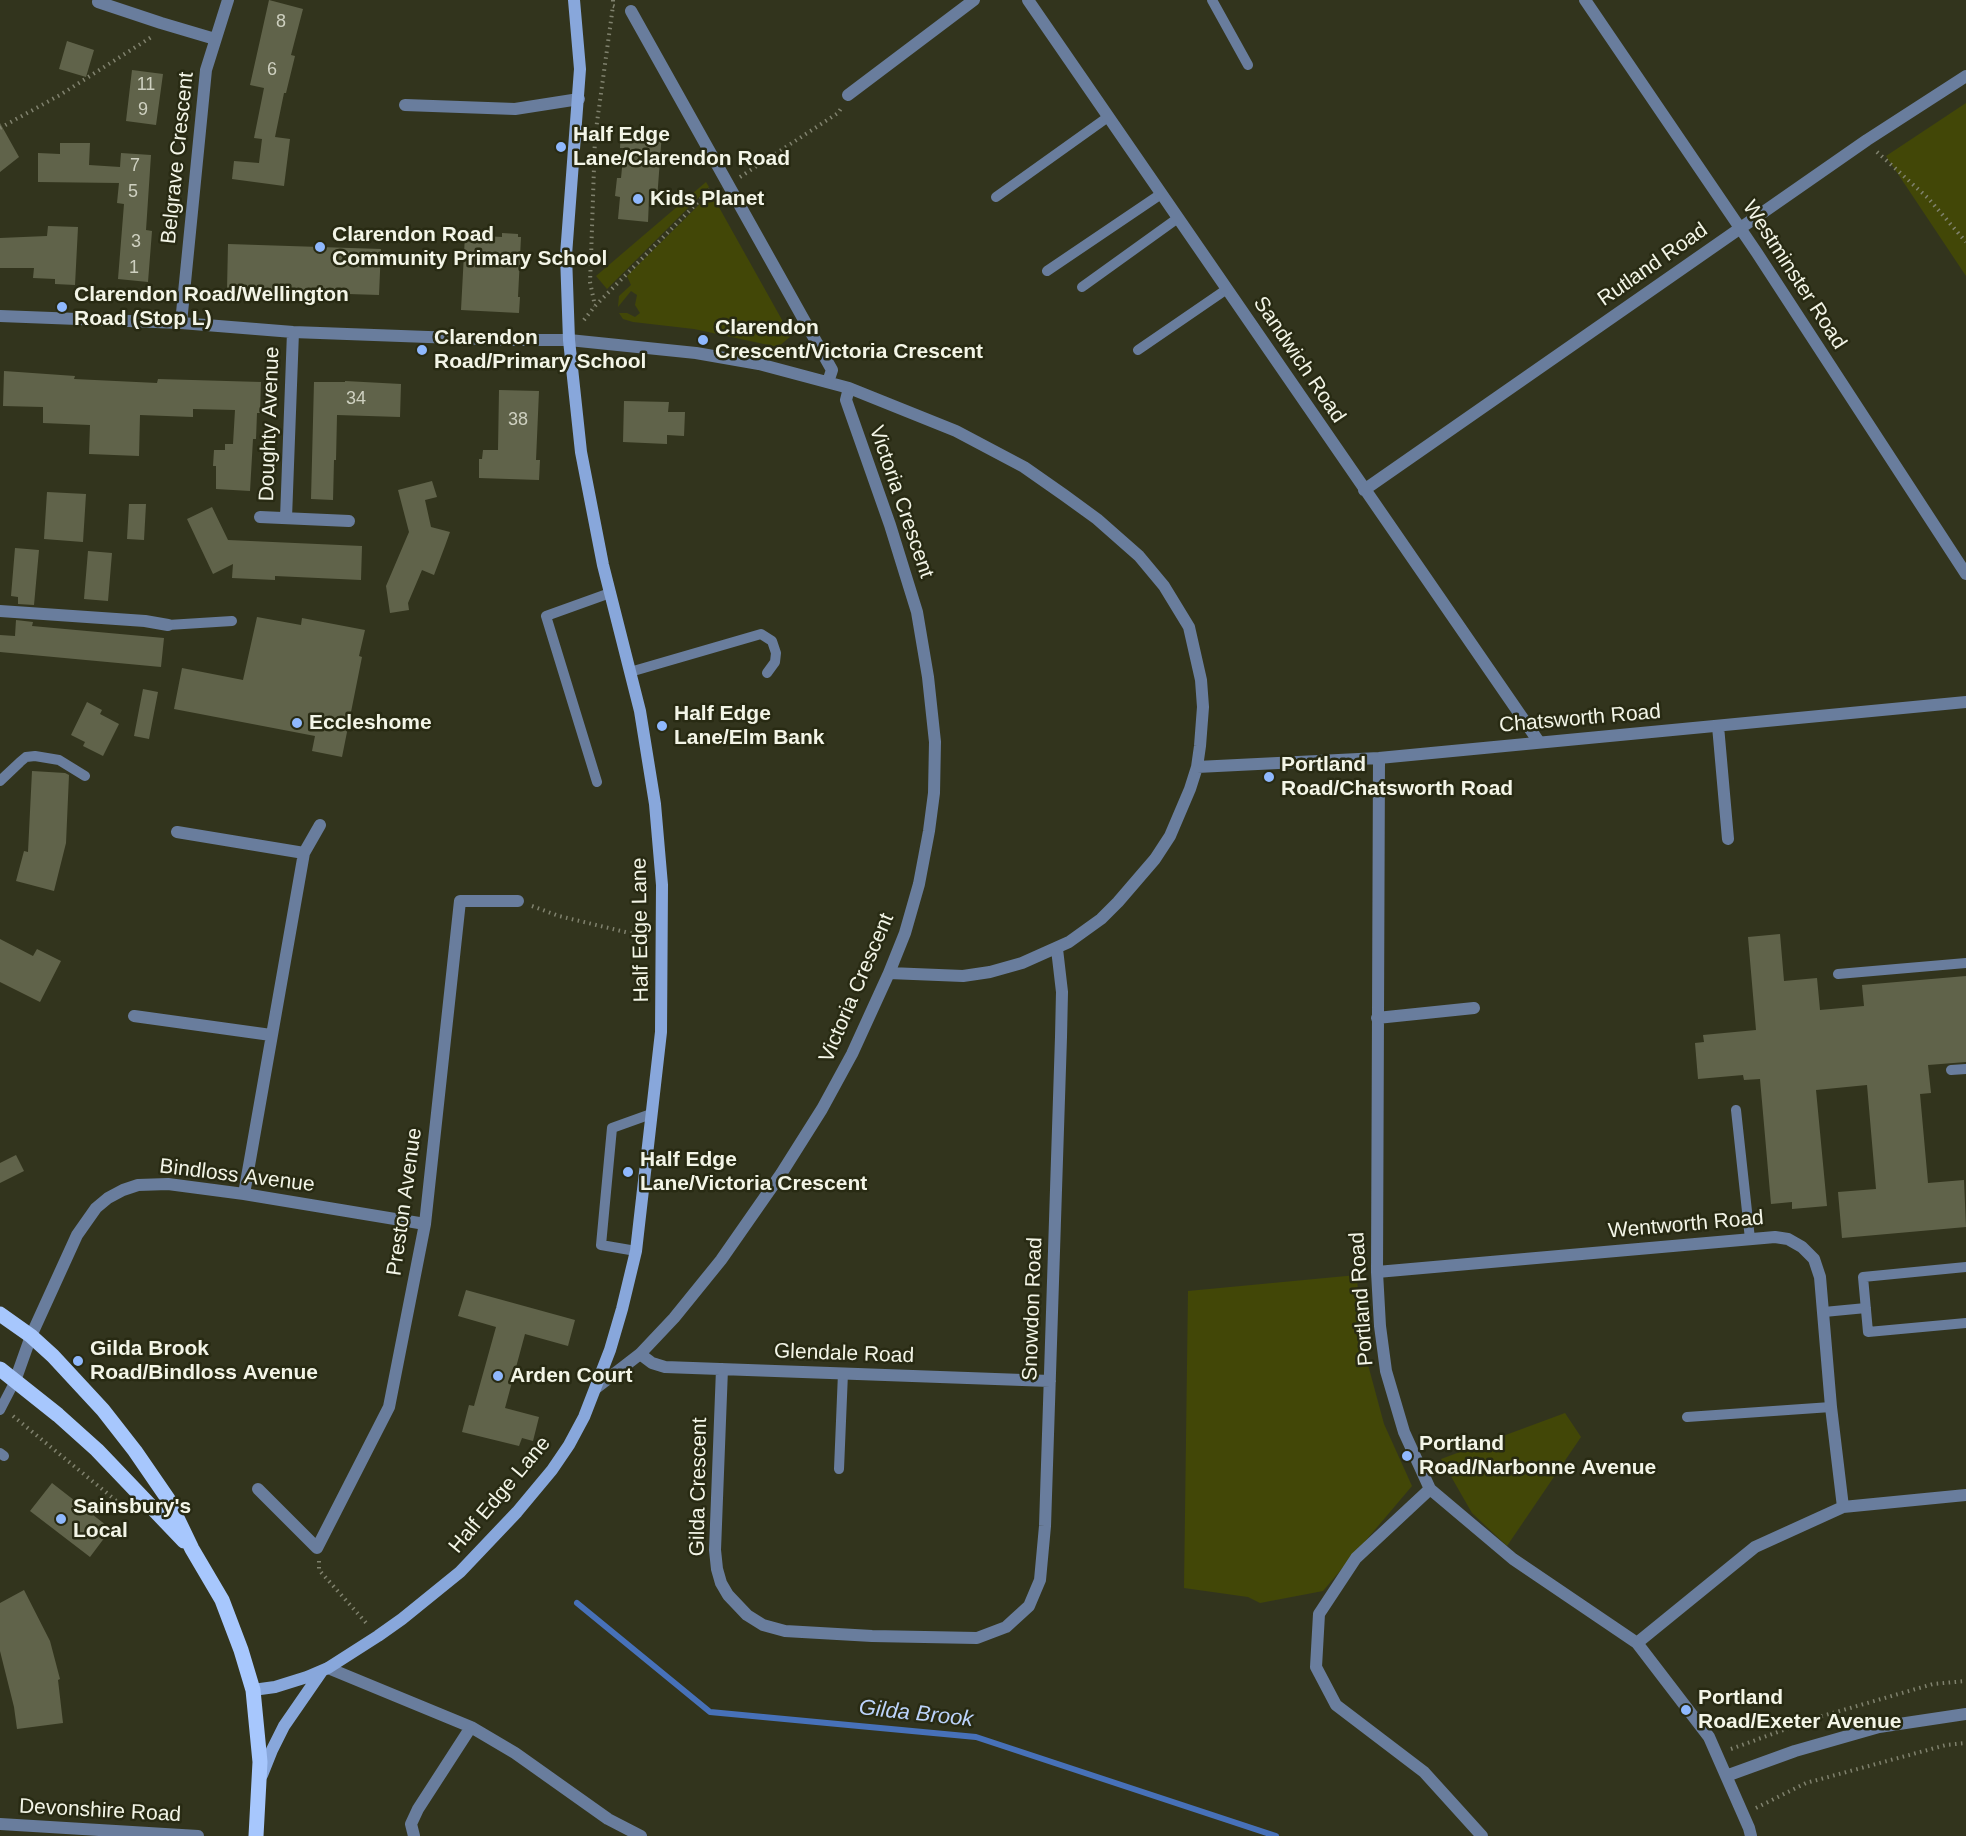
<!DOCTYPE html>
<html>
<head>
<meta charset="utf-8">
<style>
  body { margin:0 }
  canvas { display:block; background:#32341d }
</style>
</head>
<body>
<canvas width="1966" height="1836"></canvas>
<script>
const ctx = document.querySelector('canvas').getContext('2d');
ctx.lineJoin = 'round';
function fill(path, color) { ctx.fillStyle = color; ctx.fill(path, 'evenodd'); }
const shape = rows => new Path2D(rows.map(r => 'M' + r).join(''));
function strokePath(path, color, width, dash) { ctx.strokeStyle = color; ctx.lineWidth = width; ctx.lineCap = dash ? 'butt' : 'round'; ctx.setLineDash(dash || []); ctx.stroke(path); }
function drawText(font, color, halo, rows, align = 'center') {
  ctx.font = font + ' Helvetica,sans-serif'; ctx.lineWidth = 5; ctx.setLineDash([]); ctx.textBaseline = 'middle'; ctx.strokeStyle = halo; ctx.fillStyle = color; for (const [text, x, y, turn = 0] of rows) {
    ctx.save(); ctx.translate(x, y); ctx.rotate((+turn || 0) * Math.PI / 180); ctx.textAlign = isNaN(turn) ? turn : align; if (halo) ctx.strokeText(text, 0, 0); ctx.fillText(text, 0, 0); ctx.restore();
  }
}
fill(shape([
  [1966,103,1966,276,1886,156],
  [706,182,709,187,607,289,596,276],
  [711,193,791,336,778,347,694,329,633,322,623,319,619,313,627,313,635,317,640,313,635,305,637,295,631,291,618,307,619,296,631,285,627,276],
  [1357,1275,1360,1335,1384,1424,1412,1486,1323,1591,1260,1603,1248,1597,1184,1588,1188,1291],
  [1565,1413,1581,1437,1507,1546,1472,1513,1441,1459]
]), '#424707');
strokePath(shape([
  [577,1603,710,1712,976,1737,1276,1836]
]), '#4771b9', 6);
fill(shape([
  [269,0,303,9,291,55,295,56,286,93,284,93,275,137,290,139,284,186,232,179,234,161,259,163,262,139,254,138,264,88,250,85],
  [67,41,94,50,86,77,59,69],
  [132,70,163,74,156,125,126,121],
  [0,123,19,157,0,172],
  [621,129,662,132,657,200,649,199,648,222,618,219,620,197,615,196,617,178,621,178,624,148,620,148],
  [60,143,90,143,89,165,120,167,121,153,151,155,146,230,152,231,148,282,118,279,124,204,117,203,119,183,38,182,38,153,60,154],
  [48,226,78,227,75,285,55,284,55,279,33,278,34,268,0,268,0,238,47,236],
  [502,233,518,234,518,237,521,237,518,297,520,297,519,313,461,310,465,235,502,237],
  [228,244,381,249,379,295,227,290],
  [4,371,75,376,74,379,157,383,158,379,261,382,260,413,257,413,256,439,253,439,250,491,216,489,216,466,213,466,214,450,225,450,225,444,233,444,235,410,193,409,193,417,140,415,139,456,89,454,90,425,43,423,43,407,3,406],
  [345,381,401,384,400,417,337,415,336,460,334,460,333,500,311,499,314,382,345,382],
  [499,390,539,391,536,460,540,460,539,480,479,478,479,459,482,459,483,450,498,450],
  [624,401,669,402,668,412,685,412,684,436,667,435,667,444,623,442],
  [432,481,437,497,425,500,431,527,450,532,445,546,434,575,422,570,408,603,409,610,390,613,386,586,409,532,398,490],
  [47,492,86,494,83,542,44,539],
  [129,504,146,504,144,540,127,539],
  [212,507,228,540,362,546,361,580,275,576,275,580,232,578,233,564,213,574,187,519],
  [15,548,39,550,34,605,18,604,18,597,11,596],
  [88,551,112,553,108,601,84,599],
  [257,617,301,625,302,618,365,630,359,656,362,657,342,757,312,751,315,736,174,709,182,668,243,680],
  [16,620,33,622,32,626,164,638,161,667,0,652,0,635,15,636],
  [143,689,158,692,149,739,134,736],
  [87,702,102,710,100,714,119,724,103,756,83,746,85,742,71,735],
  [32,771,65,773,69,775,66,843,54,891,16,881,24,851,28,852],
  [1780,934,1784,981,1817,978,1820,1010,1864,1006,1862,985,1966,976,1966,1062,1928,1065,1931,1093,1920,1094,1928,1183,1964,1180,1966,1227,1842,1238,1838,1192,1876,1189,1867,1085,1816,1090,1827,1206,1792,1209,1792,1202,1771,1204,1760,1079,1744,1080,1743,1075,1698,1079,1695,1043,1704,1042,1703,1035,1756,1030,1748,937],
  [0,939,33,956,37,949,61,961,40,1002,0,982],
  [16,1155,24,1171,0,1183,0,1163],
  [466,1290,575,1320,568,1346,525,1334,505,1408,539,1417,533,1441,522,1438,519,1446,462,1432,469,1405,474,1406,496,1327,458,1316],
  [52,1483,111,1529,90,1557,30,1511],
  [24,1590,50,1641,60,1679,58,1680,63,1723,17,1729,14,1707,0,1651,0,1603]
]), '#60634a');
strokePath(shape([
  [613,0,613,6,616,7],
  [0,128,60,95,153,36],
  [1877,152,1928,198,1966,242],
  [740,177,838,113,842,107],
  [581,257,591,258,595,137,613,6],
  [591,258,590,282,595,306],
  [584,320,595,306,712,188],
  [532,906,559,916,646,937],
  [13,1416,130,1512],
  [319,1561,319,1570,368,1625],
  [1731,1749,1819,1717,1933,1684,1966,1681],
  [1756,1808,1806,1783,1946,1745,1966,1743]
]), '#80826e', 4, [1.5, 4.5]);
strokePath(shape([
  [1212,0,1248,65],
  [996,197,1108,117],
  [1047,271,1161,194],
  [1082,287,1178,218],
  [1138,350,1227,289],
  [168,625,232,621],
  [630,672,761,634,772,641,776,653,775,662,767,673],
  [0,781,20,762,26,757,35,756,59,760,85,776],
  [597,782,546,616,610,593],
  [1838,974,1966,963],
  [1951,1070,1966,1069],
  [1736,1110,1750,1239],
  [636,1251,601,1245,612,1128,651,1114],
  [1966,1267,1863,1277,1868,1332,1966,1323],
  [1824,1312,1866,1308],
  [0,1410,15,1381],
  [1687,1417,1831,1407],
  [0,1453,4,1456],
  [839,1469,843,1373]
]), '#697d9d', 10);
strokePath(shape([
  [1028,0,1539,742],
  [1585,0,1757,253,1966,574],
  [98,2,161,23,215,39],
  [631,11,832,370,828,382],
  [848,95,974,0],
  [405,105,515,109,579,99],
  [0,316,181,323,293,332,509,340,569,340,696,353,759,364,849,388,956,431,1024,467,1064,495,1097,519,1139,556,1164,586,1189,627,1201,680,1203,707,1200,746,1197,767,1190,789,1170,836,1155,859,1118,902,1101,919,1069,942,1022,963,990,972,963,976,889,973],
  [181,323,206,70,228,0],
  [1364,490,1867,140,1966,76],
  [260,517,349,521],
  [286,518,293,332],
  [0,611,145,621,168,625],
  [1718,726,1728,839],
  [1379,758,1377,1272,1380,1326,1386,1371,1404,1432,1430,1489,1513,1559,1637,1643,1709,1737,1749,1828,1751,1836],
  [1197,767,1379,758,1966,702],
  [177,832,304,853],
  [134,1016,271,1035],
  [1377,1018,1474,1008],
  [244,1194,304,853,320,825],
  [1377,1272,1775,1237,1788,1239,1802,1247,1814,1259,1820,1277,1831,1407,1843,1507],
  [640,1354,652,1363,665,1367,1050,1381],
  [722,1369,715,1550,717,1569,721,1583,728,1595,747,1615,763,1625,785,1631,872,1636,977,1638,1006,1627,1029,1606,1040,1580,1045,1526,1061,1037,1062,992,1057,949],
  [15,1381,31,1336,77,1235,96,1208,108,1198,123,1190,138,1185,168,1184,244,1194,425,1224],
  [596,1388,640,1354,674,1318,721,1260,781,1174,822,1109,852,1054,889,973,905,933,919,884,929,831,934,793,935,742,928,677,917,612,890,525,846,400,849,388],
  [258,1489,317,1548,389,1407,425,1224,460,901,518,901],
  [1430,1489,1356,1558,1319,1614,1316,1667,1336,1705,1424,1772,1482,1836],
  [1637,1643,1755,1547,1843,1507,1966,1495],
  [328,1668,471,1727,515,1753,608,1819,641,1836],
  [1726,1776,1795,1751,1879,1727,1966,1714],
  [0,1824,198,1836],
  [414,1836,411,1824,418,1809,471,1727]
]), '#697d9d', 12);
strokePath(shape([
  [253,1690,275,1687,307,1677,328,1668,378,1636,402,1619,460,1572,517,1512,552,1470,569,1445,584,1417,610,1350,622,1309,636,1251,661,1032,662,885,655,804,640,711,603,565,581,452,569,340,566,255,580,69,574,0],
  [262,1775,272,1750,284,1726,322,1671]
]), '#88a7db', 12);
strokePath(shape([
  [0,1314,31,1336,53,1356,103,1410,135,1451,168,1499,192,1549,222,1600,241,1650,253,1690,260,1762,256,1836],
  [0,1369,58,1415,97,1450,184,1541]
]), '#a7c7fd', 15);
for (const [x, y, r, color] of [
  [561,147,6,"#8fb8fd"],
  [638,199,6,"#8fb8fd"],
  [320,247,6,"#8fb8fd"],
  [62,307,6,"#8fb8fd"],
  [703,340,6,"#8fb8fd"],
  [422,350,6,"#8fb8fd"],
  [297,723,6,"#8fb8fd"],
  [662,726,6,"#8fb8fd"],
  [1269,777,6,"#8fb8fd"],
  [628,1172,6,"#8fb8fd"],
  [78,1361,6,"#8fb8fd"],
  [498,1376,6,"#8fb8fd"],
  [1407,1456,6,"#8fb8fd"],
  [61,1519,6,"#8fb8fd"],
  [1686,1710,6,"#8fb8fd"]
]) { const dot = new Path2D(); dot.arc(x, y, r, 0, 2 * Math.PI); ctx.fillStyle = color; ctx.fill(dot); strokePath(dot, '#282a13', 2); }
drawText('18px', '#ced0c0', null, [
  ["8",281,22],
  ["6",272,70],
  ["11",146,85],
  ["9",143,110],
  ["7",135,166],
  ["5",133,192],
  ["3",136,242],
  ["1",134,268],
  ["34",356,399],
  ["38",518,420]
]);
drawText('bold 21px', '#f3f5e7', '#282a13', [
  ["Half Edge",573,135],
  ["Lane/Clarendon Road",573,159],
  ["Kids Planet",650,199],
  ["Clarendon Road",332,235],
  ["Community Primary School",332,259],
  ["Clarendon Road/Wellington",74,295],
  ["Road (Stop L)",74,319],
  ["Clarendon",715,328],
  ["Crescent/Victoria Crescent",715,352],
  ["Clarendon",434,338],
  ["Road/Primary School",434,362],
  ["Half Edge",674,714],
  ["Lane/Elm Bank",674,738],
  ["Eccleshome",309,723],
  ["Portland",1281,765],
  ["Road/Chatsworth Road",1281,789],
  ["Half Edge",640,1160],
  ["Lane/Victoria Crescent",640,1184],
  ["Gilda Brook",90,1349],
  ["Road/Bindloss Avenue",90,1373],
  ["Arden Court",510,1376],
  ["Portland",1419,1444],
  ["Road/Narbonne Avenue",1419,1468],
  ["Sainsbury's",73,1507],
  ["Local",73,1531],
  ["Portland",1698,1698],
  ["Road/Exeter Avenue",1698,1722]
], 'left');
drawText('21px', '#f3f5e7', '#282a13', [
  ["Belgrave Crescent",178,158,-84],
  ["Rutland Road",1653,265,-35],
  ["Westminster Road",1794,275,57],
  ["Sandwich Road",1299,360,56],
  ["Doughty Avenue",270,424,-88],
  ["Victoria Crescent",901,502,71],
  ["Chatsworth Road",1580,719,-5],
  ["Half Edge Lane",641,930,-91],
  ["Victoria Crescent",857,988,-67],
  ["Bindloss Avenue",237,1176,7],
  ["Preston Avenue",405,1202,-82],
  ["Wentworth Road",1686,1225,-5],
  ["Portland Road",1362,1299,-94],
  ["Snowdon Road",1033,1309,-88],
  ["Glendale Road",844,1354,2],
  ["Gilda Crescent",699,1487,-89],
  ["Half Edge Lane",500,1495,-50],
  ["Devonshire Road",100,1811,3]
]);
drawText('italic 22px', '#bcd3fb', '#282a13', [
  ["Gilda Brook",916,1714,6]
]);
</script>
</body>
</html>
